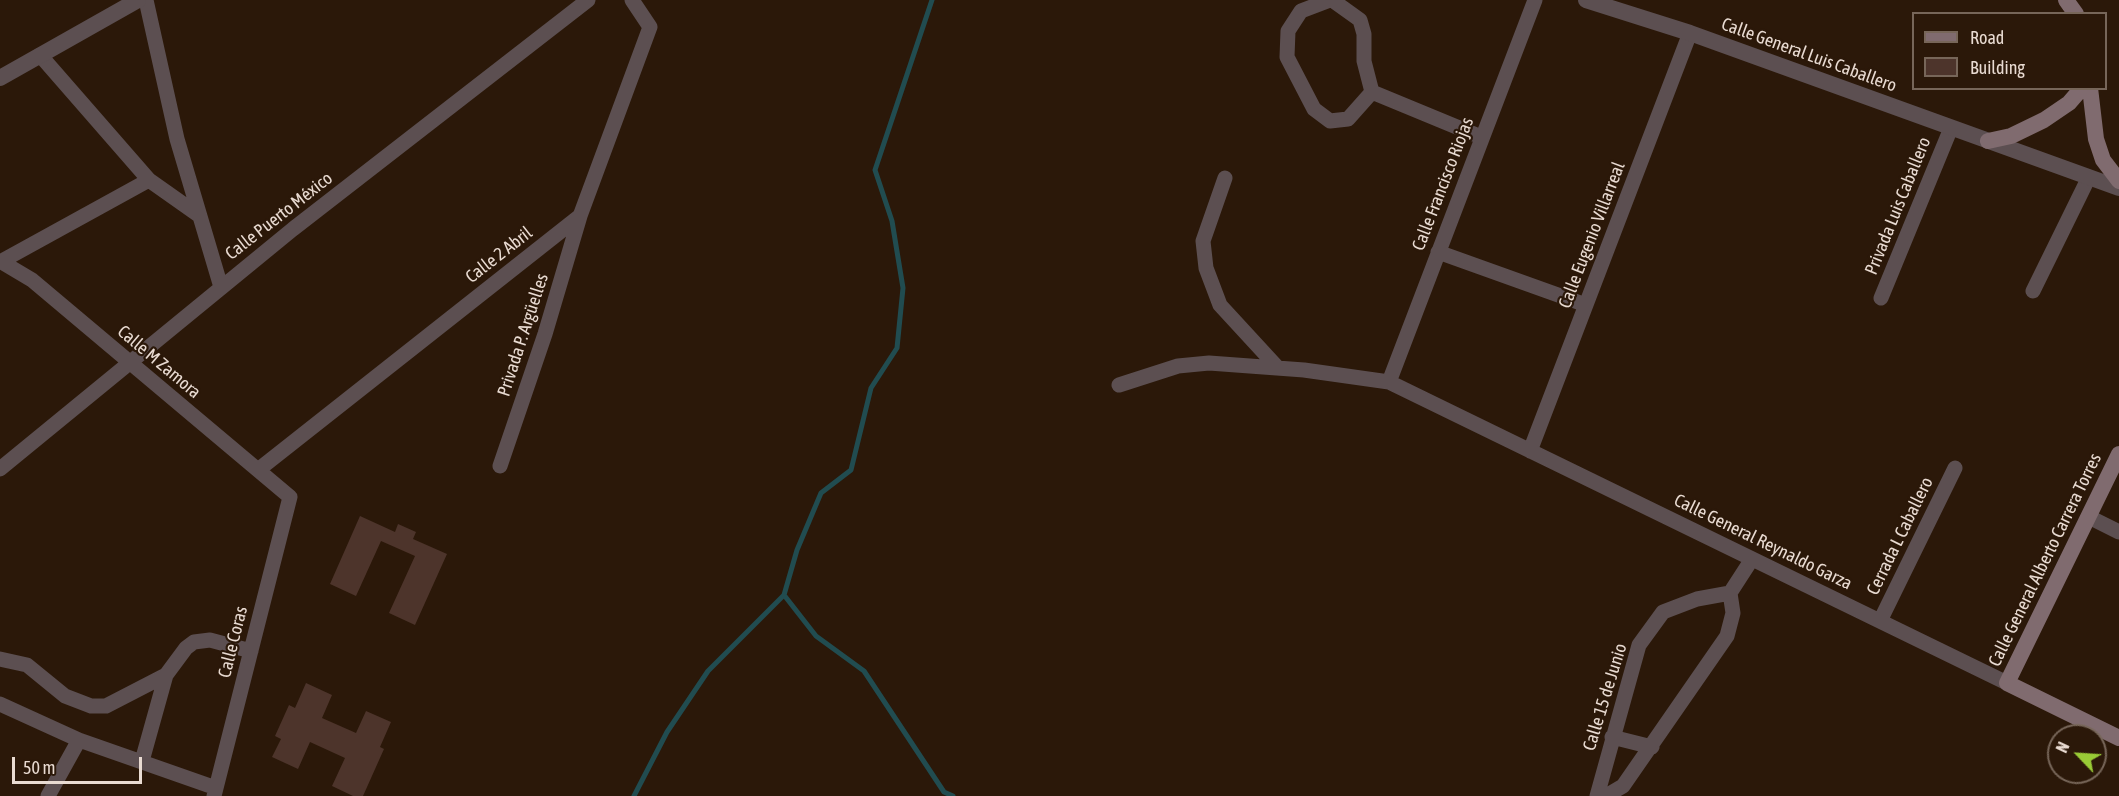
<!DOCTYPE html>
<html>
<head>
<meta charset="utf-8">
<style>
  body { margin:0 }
  #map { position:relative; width:2119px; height:796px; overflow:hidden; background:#2b1809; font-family:"Asap Condensed",sans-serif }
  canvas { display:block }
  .legend { position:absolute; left:1912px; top:12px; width:195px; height:78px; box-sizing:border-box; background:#2b1809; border:2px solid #776659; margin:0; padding:8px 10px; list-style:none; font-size:18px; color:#e9dbd2 }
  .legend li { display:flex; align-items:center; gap:12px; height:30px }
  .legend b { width:30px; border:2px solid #776659 }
  .north { position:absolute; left:2047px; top:724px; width:60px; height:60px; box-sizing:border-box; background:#2b1809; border:2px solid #776659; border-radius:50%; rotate:295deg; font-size:16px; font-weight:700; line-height:24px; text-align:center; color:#e9dbd2 }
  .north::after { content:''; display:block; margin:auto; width:21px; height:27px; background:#99cb36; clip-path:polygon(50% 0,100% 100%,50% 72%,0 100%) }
  .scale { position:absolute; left:12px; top:757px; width:130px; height:27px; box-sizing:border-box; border:3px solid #e9dbd2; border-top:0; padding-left:8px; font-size:18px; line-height:21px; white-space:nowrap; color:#e9dbd2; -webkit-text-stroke:4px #2b1809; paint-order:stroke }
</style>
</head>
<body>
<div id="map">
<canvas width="2119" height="796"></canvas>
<ul class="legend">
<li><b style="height:8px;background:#806b6f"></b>Road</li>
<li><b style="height:16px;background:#4d342b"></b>Building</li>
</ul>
<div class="north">N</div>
<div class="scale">50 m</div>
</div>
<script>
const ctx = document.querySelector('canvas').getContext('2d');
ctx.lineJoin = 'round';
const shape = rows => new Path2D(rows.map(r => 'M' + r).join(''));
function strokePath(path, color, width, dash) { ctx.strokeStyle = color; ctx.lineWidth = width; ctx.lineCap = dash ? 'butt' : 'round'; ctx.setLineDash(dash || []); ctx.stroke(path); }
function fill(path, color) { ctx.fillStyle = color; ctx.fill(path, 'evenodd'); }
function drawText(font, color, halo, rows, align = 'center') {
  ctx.font = font + ' "Asap Condensed",sans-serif'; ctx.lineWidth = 4.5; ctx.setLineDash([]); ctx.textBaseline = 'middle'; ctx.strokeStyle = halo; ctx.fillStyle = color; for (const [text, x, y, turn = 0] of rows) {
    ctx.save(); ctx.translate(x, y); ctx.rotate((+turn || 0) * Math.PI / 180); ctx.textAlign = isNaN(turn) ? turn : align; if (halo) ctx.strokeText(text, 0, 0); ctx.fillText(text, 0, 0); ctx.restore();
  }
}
strokePath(shape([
  [932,0,875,170,892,221,903,288,897,348,871,388,851,470,821,493,797,550,784,595,816,636,864,671,944,792,953,796],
  [634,796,667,732,708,671,784,595]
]), '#214c50', 5);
fill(shape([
  [360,516,395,532,398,524,416,532,413,539,447,554,415,625,389,613,415,556,381,541,356,596,330,584],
  [306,683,332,695,322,718,356,733,366,711,391,722,380,747,384,749,363,796,353,796,332,786,345,758,310,742,298,769,272,757,281,739,275,736,289,705,295,708]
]), '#4d342b');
strokePath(shape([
  [146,0,177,139,221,287],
  [1330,0,1301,11,1288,31,1287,57,1314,109,1330,121,1348,119,1372,92],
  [1332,0,1360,20,1364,34,1364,61,1372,92,1481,137],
  [40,55,149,180,200,216],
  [1225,178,1203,241,1206,268,1220,305,1278,368],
  [1438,252,1586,305],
  [0,261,32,280,290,497,214,796],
  [0,262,149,180],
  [2033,291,2089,177],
  [1881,298,1951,128],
  [1389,382,1535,0],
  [1119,385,1178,366,1209,363,1304,370,1389,382,2007,683],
  [1530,451,1690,33],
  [500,466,545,334,580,216,650,27,632,0],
  [0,469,293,229,588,0],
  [258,470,580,216],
  [2089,517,2119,532],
  [1880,621,1955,468],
  [0,659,27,665,65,696,91,706,106,706,166,675],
  [0,704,79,740,216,788],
  [1612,737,1652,747],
  [142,761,166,675,186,648,194,642,210,640,251,651],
  [48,796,79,740],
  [1597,796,1639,645,1663,612,1697,599,1730,593],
  [1606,796,1623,786,1727,636,1733,613,1730,593,1752,559]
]), '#5c4f51', 15);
strokePath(shape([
  [1586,0,1690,33,2119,188],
  [0,78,138,0]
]), '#5c4f51', 16);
strokePath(shape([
  [2066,0,2076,14],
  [2090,88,2096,139,2103,160,2119,181],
  [1988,141,2011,136,2044,120,2069,103,2082,88],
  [2119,454,2007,683,2119,738]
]), '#806b6f', 16);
drawText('18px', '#e9dbd2', '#2b1809', [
  ["Calle General Luis Caballero",1809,55,20],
  ["Calle Francisco Riojas",1443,184,-69],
  ["Privada Luis Caballero",1898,206,-68],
  ["Calle Puerto México",279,216,-38],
  ["Calle Eugenio Villarreal",1592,235,-69],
  ["Calle 2 Abril",499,255,-38],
  ["Privada P. Argüelles",523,335,-72],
  ["Calle M Zamora",159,362,40],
  ["Cerrada L Caballero",1900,536,-64],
  ["Calle General Reynaldo Garza",1763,542,26],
  ["Calle General Alberto Carrera Torres",2045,560,-64],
  ["Calle Coras",233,642,-76],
  ["Calle 15 de Junio",1605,697,-73]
]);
</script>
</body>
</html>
